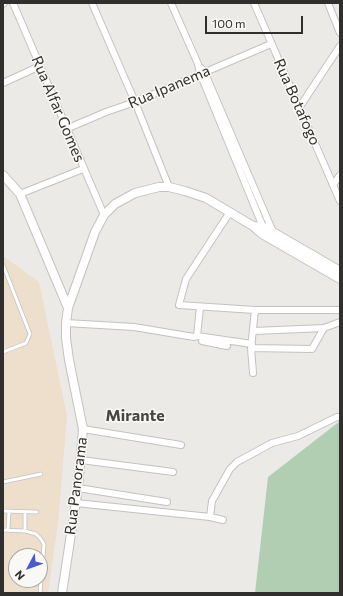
<!DOCTYPE html>
<html>
<head>
<meta charset="utf-8">
<style>
  body { margin:0 }
  #map { position:relative; width:343px; height:596px; overflow:hidden; background:#eceae7; font-family:Commissioner,sans-serif }
  canvas { display:block }
  .frame { position:absolute; inset:0; border:4px solid #302f2e; pointer-events:none }
  .north { position:absolute; left:8px; top:548px; width:40px; height:40px; box-sizing:border-box; background:#f9f8f5; border:1px solid #a9a8a5; border-radius:50%; rotate:229deg; font-size:11px; font-weight:700; line-height:16px; text-align:center; color:#302f2e }
  .north::after { content:''; display:block; margin:auto; width:14px; height:18px; background:#475cd0; clip-path:polygon(50% 0,100% 100%,50% 72%,0 100%) }
  .scale { position:absolute; left:205px; top:16px; width:98px; height:18px; box-sizing:border-box; border:2px solid #302f2e; border-top:0; padding-left:5px; font-size:12px; line-height:14px; white-space:nowrap; color:#302f2e; -webkit-text-stroke:3px #f9f8f5; paint-order:stroke }
</style>
</head>
<body>
<div id="map">
<canvas width="343" height="596"></canvas>
<div class="frame"></div>
<div class="north">N</div>
<div class="scale">100 m</div>
</div>
<script>
const ctx = document.querySelector('canvas').getContext('2d');
ctx.lineJoin = 'round';
function fill(path, color) { ctx.fillStyle = color; ctx.fill(path, 'evenodd'); }
const shape = rows => new Path2D(rows.map(r => 'M' + r).join(''));
function strokePath(path, color, width, dash) { ctx.strokeStyle = color; ctx.lineWidth = width; ctx.lineCap = dash ? 'butt' : 'round'; ctx.setLineDash(dash || []); ctx.stroke(path); }
function drawText(font, color, halo, rows, align = 'center') {
  ctx.font = font + ' Commissioner,sans-serif'; ctx.lineWidth = 3; ctx.setLineDash([]); ctx.textBaseline = 'middle'; ctx.strokeStyle = halo; ctx.fillStyle = color; for (const [text, x, y, turn = 0] of rows) {
    ctx.save(); ctx.translate(x, y); ctx.rotate((+turn || 0) * Math.PI / 180); ctx.textAlign = isNaN(turn) ? turn : align; if (halo) ctx.strokeText(text, 0, 0); ctx.fillText(text, 0, 0); ctx.restore();
  }
}
fill(shape([
  [3,256,39,282,67,416,58,523,48,593,3,593],
  [16,556,40,556,40,580,16,580]
]), '#eedecc');
fill(shape([
  [340,421,340,593,255,593,268,477]
]), '#b1ceb2');
const lane = shape([
  [3,265,30,334,26,343,3,352],
  [3,482,41,474],
  [3,511,37,512],
  [3,530,25,531,36,534,40,538,44,544,40,593],
  [8,530,9,511],
  [25,531,25,512]
]);
const street = shape([
  [13,3,104,215],
  [92,3,135,102,169,187],
  [171,3,198,64,200,73,263,227,262,231],
  [254,3,340,201],
  [328,3,340,33],
  [3,4,4,3],
  [201,68,204,71,273,232,272,234],
  [3,83,40,66],
  [299,108,340,46],
  [66,129,106,112,135,102,271,44],
  [333,185,340,175],
  [20,194,83,169],
  [230,212,186,279,179,305,255,310,340,310],
  [66,323,134,327,194,337,197,336,200,307],
  [254,331,324,328,340,322],
  [197,336,252,344],
  [202,341,227,346],
  [251,348,312,349,324,328],
  [253,373,251,348,255,310],
  [83,429,181,445],
  [81,460,173,472],
  [78,488,167,502],
  [76,503,210,517,223,520],
  [210,517,212,501,230,469,237,462,272,443,298,436,337,417,340,417]
]);
const secondary = shape([
  [3,175,20,194,68,308],
  [253,226,263,227,273,232,340,271],
  [62,593,78,488,83,429,69,360,66,338,66,323,68,308,95,232,104,215,115,204,135,193,159,187,169,187,185,191,206,198,253,226,262,234,340,279]
]);
strokePath(lane, '#c3c2bf', 4.5);
strokePath(street, '#c3c2bf', 8);
strokePath(secondary, '#c3c2bf', 10);
strokePath(lane, '#fff', 3);
strokePath(street, '#fff', 6);
strokePath(secondary, '#fff', 8);
drawText('15px', '#302f2e', '#f9f8f5', [
  ["Rua Ipanema",169,87,-23],
  ["Rua Botafogo",297,102,66],
  ["Rua Alfar Gomes",58,109,67],
  ["Rua Panorama",76,486,-83]
]);
drawText('bold 16px', '#474643', '#f9f8f5', [
  ["Mirante",135,416]
]);
</script>
</body>
</html>
